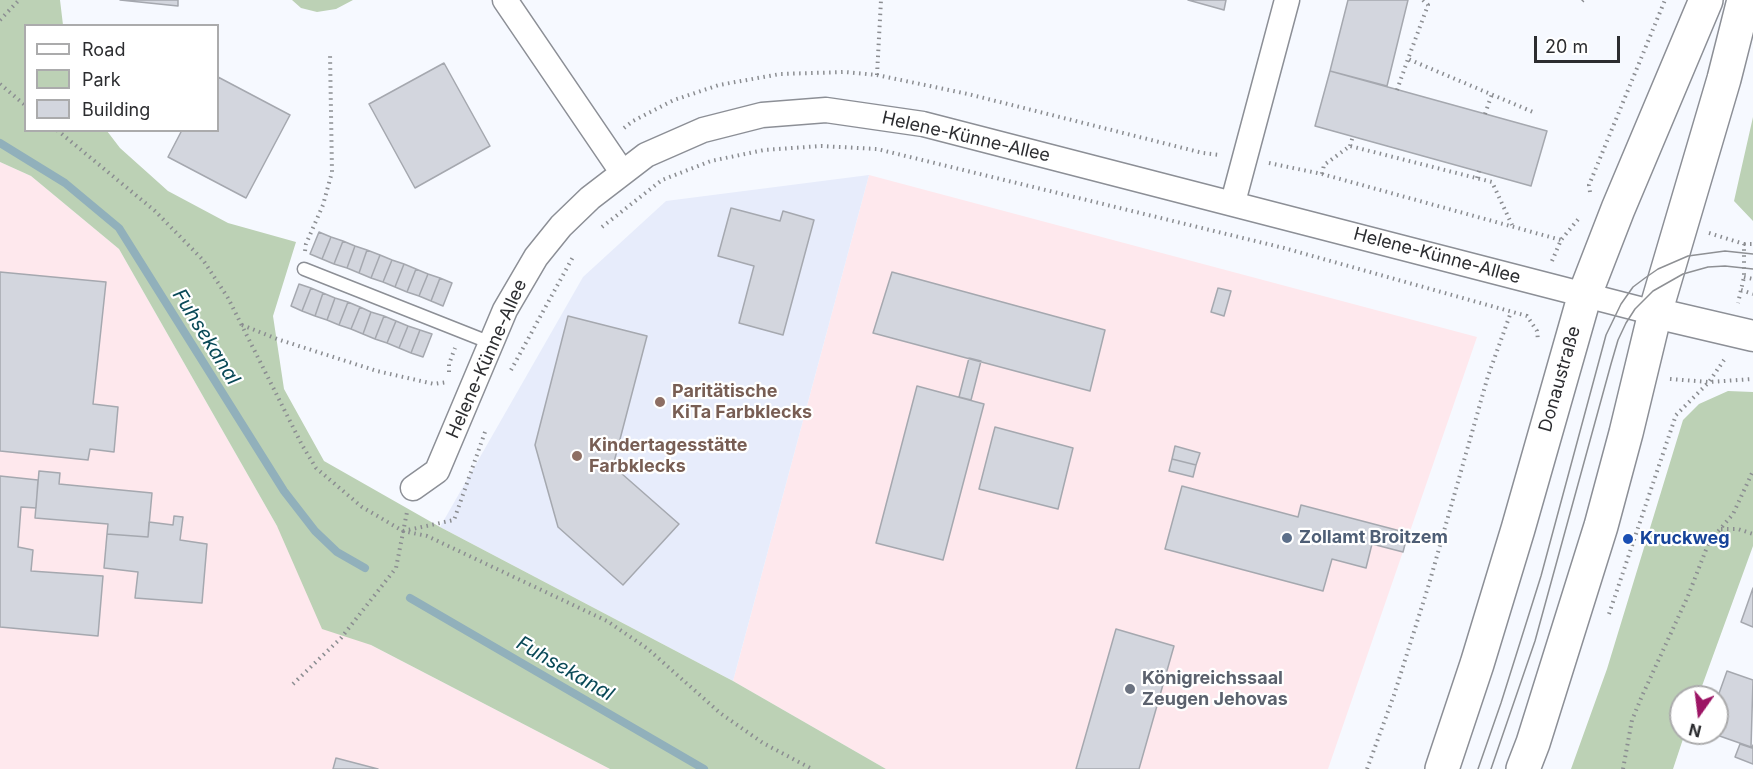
<!DOCTYPE html>
<html>
<head>
<meta charset="utf-8">
<style>
  body { margin:0 }
  #map { position:relative; width:1753px; height:769px; overflow:hidden; background:#f6f9ff; font-family:Inter,sans-serif }
  canvas { display:block }
  .legend { position:absolute; left:24px; top:24px; width:195px; height:108px; box-sizing:border-box; background:#fff; border:2px solid #ababac; margin:0; padding:8px 10px; list-style:none; font-size:18px; color:#2c2d30 }
  .legend li { display:flex; align-items:center; gap:12px; height:30px }
  .legend b { width:30px; border:2px solid #ababac }
  .north { position:absolute; left:1669px; top:685px; width:60px; height:60px; box-sizing:border-box; background:#fff; border:2px solid #ababac; border-radius:50%; rotate:194deg; font-size:16px; font-weight:700; line-height:24px; text-align:center; color:#2c2d30 }
  .north::after { content:''; display:block; margin:auto; width:21px; height:27px; background:#9d1565; clip-path:polygon(50% 0,100% 100%,50% 72%,0 100%) }
  .scale { position:absolute; left:1534px; top:36px; width:86px; height:27px; box-sizing:border-box; border:3px solid #2c2d30; border-top:0; padding-left:8px; font-size:18px; line-height:21px; white-space:nowrap; color:#2c2d30; -webkit-text-stroke:4px #fff; paint-order:stroke }
</style>
</head>
<body>
<div id="map">
<canvas width="1753" height="769"></canvas>
<ul class="legend">
<li><b style="height:8px;background:#fff"></b>Road</li>
<li><b style="height:16px;background:#bcd1b5"></b>Park</li>
<li><b style="height:16px;background:#d3d6de"></b>Building</li>
</ul>
<div class="north">N</div>
<div class="scale">20 m</div>
</div>
<script>
const ctx = document.querySelector('canvas').getContext('2d');
ctx.lineJoin = 'round';
function fill(path, color) { ctx.fillStyle = color; ctx.fill(path, 'evenodd'); }
const shape = rows => new Path2D(rows.map(r => 'M' + r).join(''));
function strokePath(path, color, width, dash) { ctx.strokeStyle = color; ctx.lineWidth = width; ctx.lineCap = dash ? 'butt' : 'round'; ctx.setLineDash(dash || []); ctx.stroke(path); }
function drawText(font, color, halo, rows, align = 'center') {
  ctx.font = font + ' Inter,sans-serif'; ctx.lineWidth = 4.5; ctx.setLineDash([]); ctx.textBaseline = 'middle'; ctx.strokeStyle = halo; ctx.fillStyle = color; for (const [text, x, y, turn = 0] of rows) {
    ctx.save(); ctx.translate(x, y); ctx.rotate((+turn || 0) * Math.PI / 180); ctx.textAlign = isNaN(turn) ? turn : align; if (halo) ctx.strokeText(text, 0, 0); ctx.fillText(text, 0, 0); ctx.restore();
  }
}
fill(shape([
  [0,162,31,176,119,249,277,526,371,645,610,769,0,769],
  [869,175,1477,337,1328,769,886,769,733,681]
]), '#fee8ed');
fill(shape([
  [869,175,733,681,440,527,583,277,666,201]
]), '#e7ecfb');
fill(shape([
  [0,0,60,0,63,25,26,26,26,130,107,131,120,148,168,191,228,223,296,242,273,316,284,389,324,461,440,527,733,681,886,769,610,769,371,645,322,629,277,526,119,249,31,176,0,162],
  [292,0,353,0,336,9,317,12,301,8],
  [1753,117,1753,221,1734,201],
  [1728,391,1753,392,1753,546,1698,697,1681,697,1681,733,1685,733,1673,769,1571,769,1607,669,1683,420,1699,404]
]), '#bcd1b5');
strokePath(shape([
  [0,143,65,183,119,228,284,491,315,531,337,552,365,568],
  [410,598,704,769]
]), '#91b0bb', 8);
const building = shape([
  [120,0,178,0,178,6,120,0],
  [1188,0,1226,0,1224,10,1188,0],
  [1348,0,1408,0,1387,86,1330,71,1348,0],
  [444,63,490,146,415,188,369,104,444,63],
  [1330,71,1547,131,1531,186,1315,126,1330,71],
  [218,77,290,115,246,198,168,157,182,130,218,130,218,77],
  [731,208,780,221,783,211,814,220,783,335,739,323,754,266,718,256,731,208],
  [319,232,331,237,322,259,310,254,319,232],
  [331,237,343,241,334,264,322,259,331,237],
  [343,241,355,246,347,268,334,264,343,241],
  [355,246,367,250,359,273,347,268,355,246],
  [367,250,380,255,371,278,359,273,367,250],
  [380,255,392,260,383,282,371,278,380,255],
  [392,260,404,264,395,287,383,282,392,260],
  [404,264,416,269,407,292,395,287,404,264],
  [416,269,428,274,419,296,407,292,416,269],
  [0,272,106,282,93,404,118,407,114,452,90,449,88,460,0,451,0,272],
  [892,272,1105,330,1090,391,873,333,892,272],
  [428,274,440,278,431,301,419,296,428,274],
  [440,278,452,283,443,306,431,301,440,278],
  [299,284,311,288,302,311,291,306,299,284],
  [311,288,323,293,315,316,302,311,311,288],
  [1218,288,1231,291,1224,316,1211,312,1218,288],
  [323,293,335,298,327,320,315,316,323,293],
  [335,298,348,302,339,325,327,320,335,298],
  [348,302,360,307,351,329,339,325,348,302],
  [360,307,371,312,363,334,351,329,360,307],
  [371,312,384,316,375,339,363,334,371,312],
  [384,316,396,321,387,343,375,339,384,316],
  [568,316,647,336,613,466,679,524,623,585,558,527,535,445,568,316],
  [396,321,408,326,399,348,387,343,396,321],
  [408,326,420,330,411,353,399,348,408,326],
  [420,330,432,334,423,357,411,353,420,330],
  [969,358,981,361,971,400,959,397,969,358],
  [917,386,984,404,943,560,876,543,917,386],
  [995,427,1073,448,1058,509,979,489,995,427],
  [1175,446,1200,453,1196,465,1172,459,1175,446],
  [1172,459,1196,465,1193,477,1169,471,1172,459],
  [39,471,60,473,59,484,152,493,148,537,107,534,108,524,35,518,39,471],
  [0,476,38,480,36,508,21,507,18,547,33,550,31,571,103,576,98,636,0,627,0,476],
  [1182,486,1298,517,1301,505,1408,533,1403,552,1372,544,1366,568,1332,559,1323,591,1165,549,1182,486],
  [174,516,183,517,180,540,207,544,202,603,135,598,138,572,104,568,107,534,148,537,149,522,173,525,174,516],
  [1753,588,1753,627,1741,622,1753,588],
  [1116,629,1174,646,1139,769,1076,769,1116,629],
  [1727,671,1753,680,1751,747,1711,733,1717,733,1717,699,1727,671],
  [1740,744,1752,748,1753,745,1753,764,1735,757,1740,744],
  [336,758,378,769,333,769,336,758]
]);
fill(building, '#d3d6de');
strokePath(building, '#a5a8af', 1.5);
const service = shape([
  [304,269,491,343]
]);
const minor = shape([
  [505,0,622,172],
  [1233,202,1287,0],
  [413,488,437,471,505,310,536,257,561,226,590,198,646,155,703,130,762,115,826,110,923,124,1655,313]
]);
const tertiary = shape([
  [1655,313,1753,336]
]);
const secondary = shape([
  [1442,769,1477,664,1518,529,1585,294,1618,209,1706,0],
  [1523,769,1533,743,1601,526,1626,433,1655,313,1724,79,1744,0]
]);
strokePath(service, '#8c8f96', 15);
strokePath(minor, '#8c8f96', 27);
strokePath(tertiary, '#8c8f96', 33);
strokePath(secondary, '#8c8f96', 36);
strokePath(shape([
  [1423,0,1428,5,1408,59,1533,112],
  [1582,1,1583,0],
  [0,20,19,0],
  [877,75,881,0],
  [0,84,26,106],
  [1397,90,1408,59],
  [1485,114,1492,94],
  [624,128,633,121,674,100,719,85,780,74,845,72,877,75,968,94,1203,153,1220,155],
  [57,130,155,211,203,260,228,298,302,445,316,468,362,507,403,531,427,536,607,621,648,649,720,713,763,743,812,769],
  [1350,146,1353,136],
  [1269,163,1322,174,1561,240],
  [1322,174,1324,165,1350,146,1492,182,1512,225],
  [1477,178,1479,171],
  [1590,192,1589,185,1665,0],
  [602,227,662,180,711,161,764,150,821,146,877,149,1284,248,1527,316,1537,331,1538,340],
  [1709,233,1744,244,1744,277,1738,303],
  [1744,244,1753,244],
  [305,251,306,244,323,205,332,172,330,53],
  [1552,261,1561,240,1580,217],
  [1744,277,1753,279],
  [1741,290,1753,294],
  [242,325,277,339,377,371,434,384,447,382],
  [511,370,574,255],
  [449,372,449,364,455,348],
  [1670,379,1709,382,1753,379],
  [1721,529,1738,529,1753,534],
  [403,531,454,520,485,432],
  [1609,614,1676,415,1709,382,1724,360],
  [293,684,341,638,396,568,407,512],
  [1367,769,1394,695,1429,584,1488,376,1511,312],
  [1623,769,1632,720,1642,696,1688,596,1709,542,1733,514,1753,471]
]), '#8b8d91', 4, [1.5, 4.5]);
strokePath(service, '#fff', 12);
strokePath(minor, '#fff', 24);
strokePath(tertiary, '#fff', 30);
strokePath(secondary, '#fff', 33);
strokePath(shape([
  [1478,769,1501,703,1541,576,1606,335,1621,304,1633,287,1645,278,1658,269,1688,256,1725,251,1753,254],
  [1491,769,1535,641,1611,364,1618,340,1626,323,1635,309,1653,291,1683,274,1708,267,1725,266,1753,269]
]), '#8e9094', 1.5);
for (const [x, y, r, color] of [
  [660,402,6,"#8d6e63"],
  [577,456,6,"#8d6e63"],
  [1287,538,6,"#5c6f8a"],
  [1628,539,6,"#1a4fb4"],
  [1130,689,6,"#6b7280"]
]) { const dot = new Path2D(); dot.arc(x, y, r, 0, 2 * Math.PI); ctx.fillStyle = color; ctx.fill(dot); strokePath(dot, '#fff', 2); }
drawText('18px', '#2c2d30', '#fff', [
  ["Helene-Künne-Allee",966,137,13],
  ["Helene-Künne-Allee",1437,256,15],
  ["Helene-Künne-Allee",487,359,-66],
  ["Donaustraße",1560,379,-74]
]);
drawText('bold 18px', '#785e54', '#fff', [
  ["Paritätische",672,392],
  ["KiTa Farbklecks",672,413],
  ["Kindertagesstätte",589,446],
  ["Farbklecks",589,467]
], 'left');
drawText('bold 18px', '#4e5e75', '#fff', [
  ["Zollamt Broitzem",1299,538]
], 'left');
drawText('bold 18px', '#164399', '#fff', [
  ["Kruckweg",1640,539]
], 'left');
drawText('bold 18px', '#5b616d', '#fff', [
  ["Königreichssaal",1142,679],
  ["Zeugen Jehovas",1142,700]
], 'left');
drawText('italic 20px', '#094957', '#fff', [
  ["Fuhsekanal",206,337,58],
  ["Fuhsekanal",565,669,30]
]);
</script>
</body>
</html>
